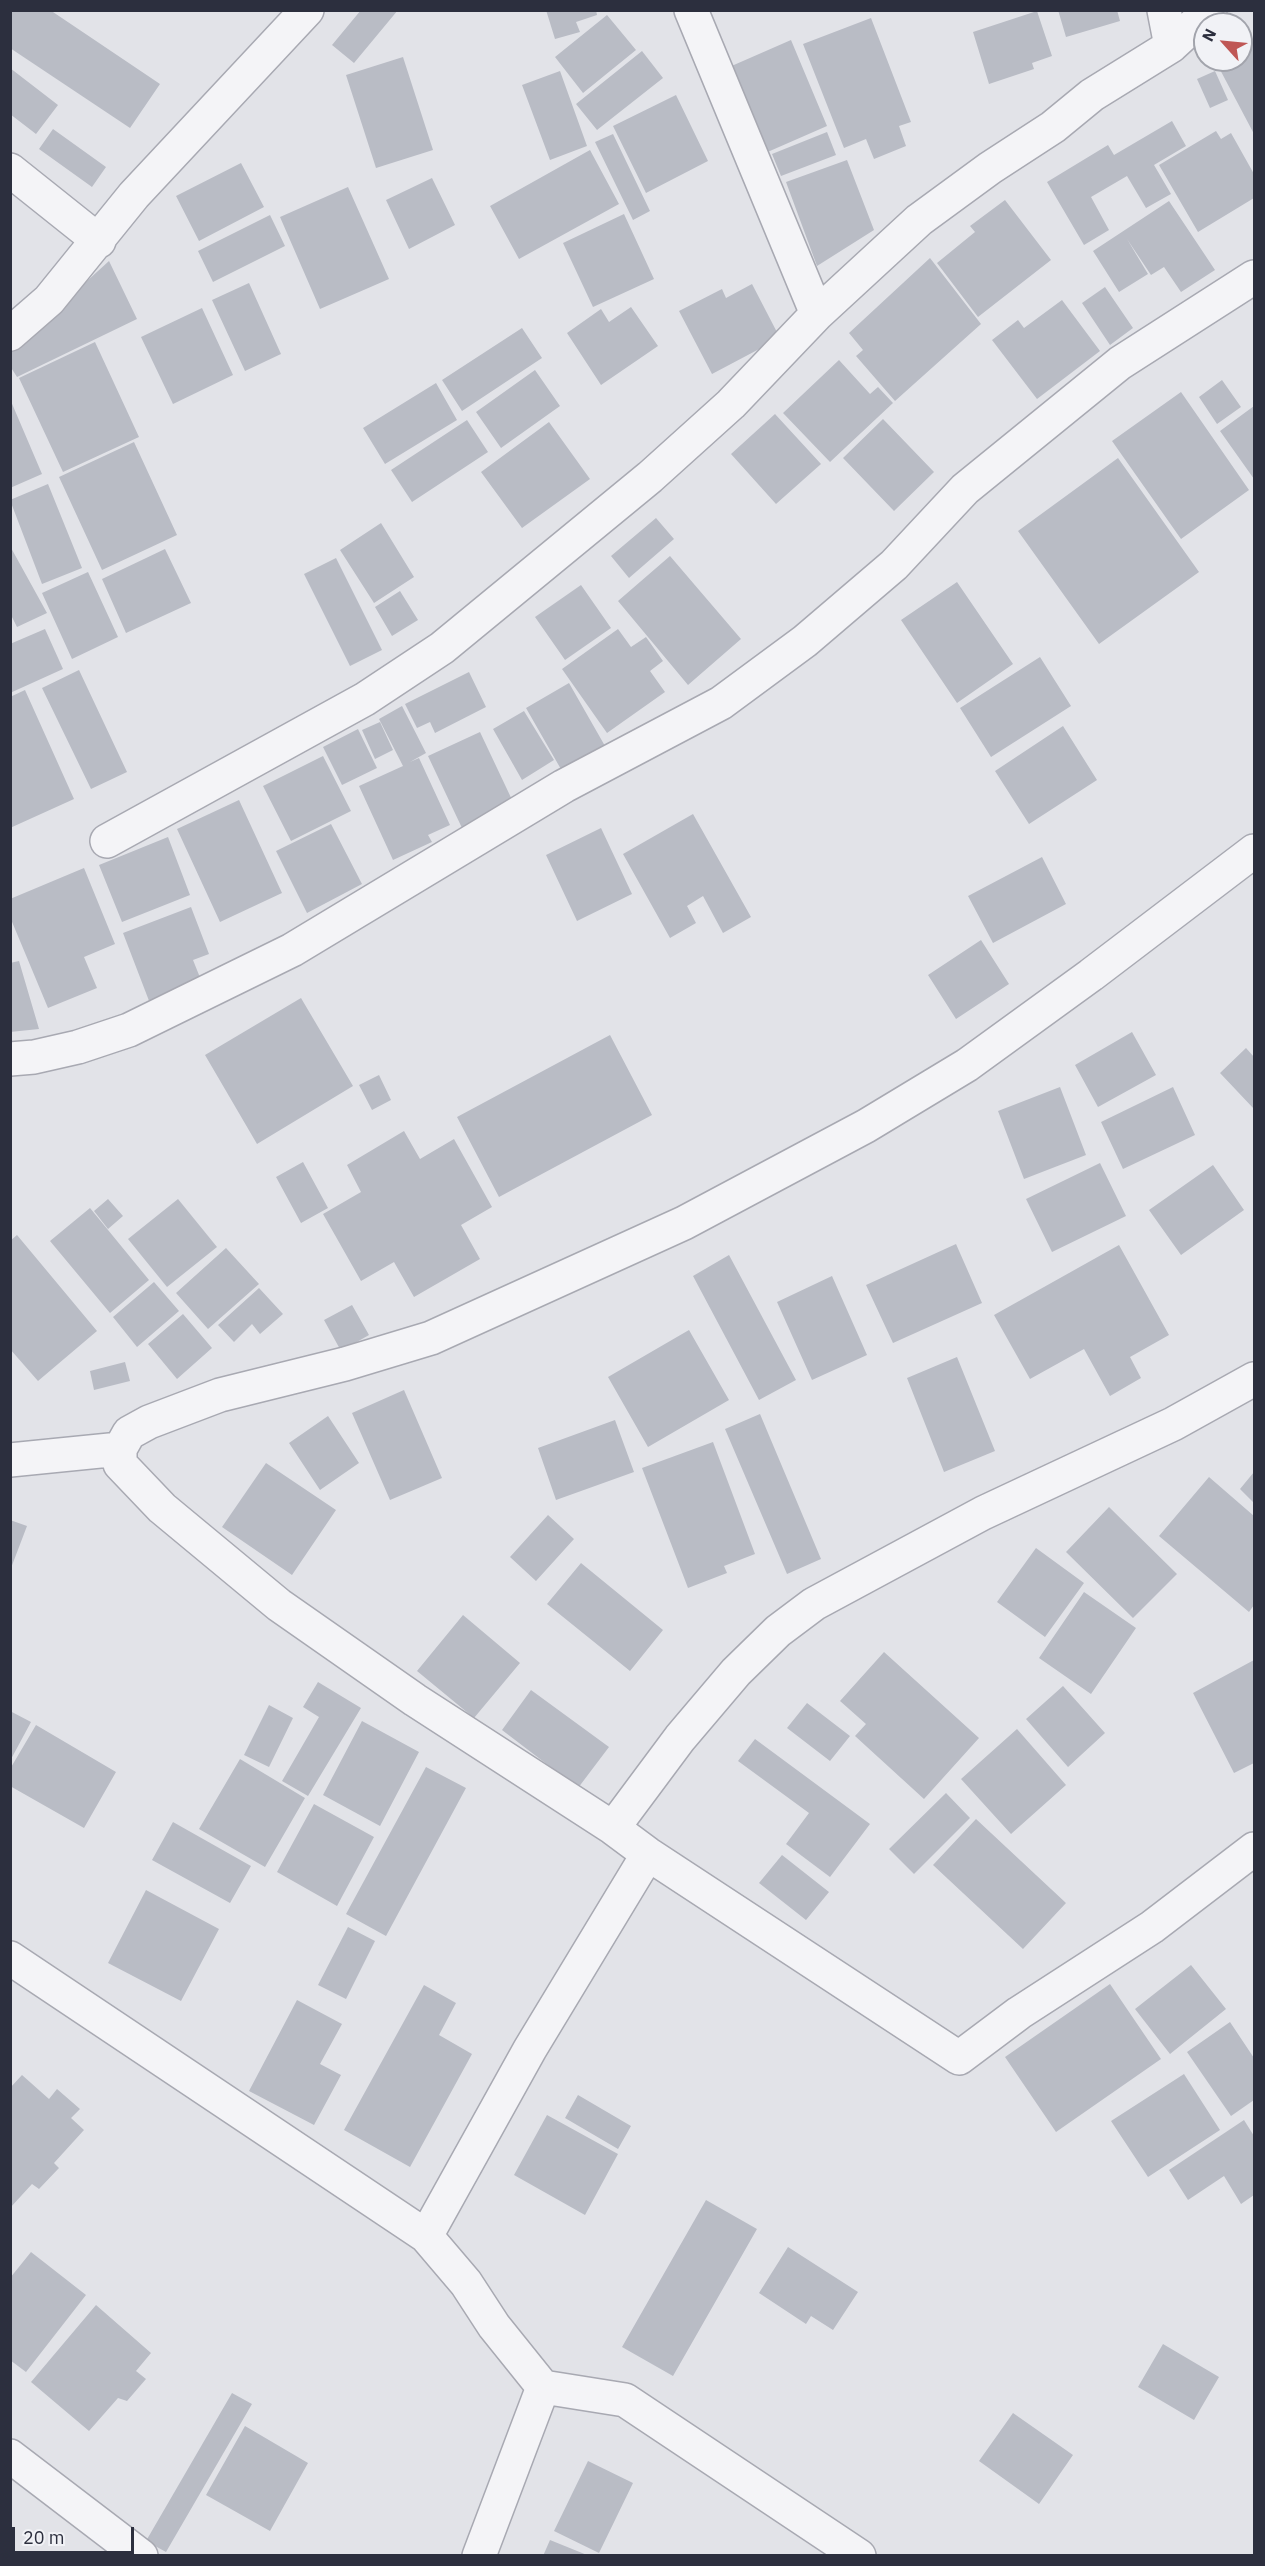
<!DOCTYPE html>
<html>
<head>
<meta charset="utf-8">
<style>
  body { margin:0 }
  #map { position:relative; width:1265px; height:2566px; overflow:hidden; background:#e2e3e8; font-family:"IBM Plex Sans",sans-serif }
  canvas { display:block }
  .frame { position:absolute; inset:0; border:12px solid #2c2f3e; pointer-events:none }
  .north { position:absolute; left:1193px; top:12px; width:60px; height:60px; box-sizing:border-box; background:#f1f2f6; border:2px solid #a2a4ac; border-radius:50%; rotate:297deg; font-size:16px; font-weight:700; line-height:24px; text-align:center; color:#2c2f3e }
  .north::after { content:''; display:block; margin:auto; width:21px; height:27px; background:#bf5755; clip-path:polygon(50% 0,100% 100%,50% 72%,0 100%) }
  .scale { position:absolute; left:12px; top:2527px; width:122px; height:27px; box-sizing:border-box; border:3px solid #2c2f3e; border-top:0; padding-left:8px; font-size:18px; line-height:21px; white-space:nowrap; color:#2c2f3e; -webkit-text-stroke:4px #f1f2f6; paint-order:stroke }
</style>
</head>
<body>
<div id="map">
<canvas width="1265" height="2566"></canvas>
<div class="frame"></div>
<div class="north">N</div>
<div class="scale">20 m</div>
</div>
<script>
const ctx = document.querySelector('canvas').getContext('2d');
ctx.lineJoin = 'round';
function fill(path, color) { ctx.fillStyle = color; ctx.fill(path, 'evenodd'); }
const shape = rows => new Path2D(rows.map(r => 'M' + r).join(''));
function strokePath(path, color, width, dash) { ctx.strokeStyle = color; ctx.lineWidth = width; ctx.lineCap = dash ? 'butt' : 'round'; ctx.setLineDash(dash || []); ctx.stroke(path); }
fill(shape([
  [10,10,50,10,160,84,130,128,10,48],
  [361,10,398,10,354,63,332,45],
  [546,10,596,10,597,15,576,22,580,32,555,39],
  [1058,10,1117,10,1120,21,1066,37],
  [1037,11,1052,56,1032,63,1034,69,989,84,973,32],
  [607,15,636,50,583,93,555,57],
  [871,18,911,122,899,126,906,146,874,159,866,139,844,148,803,44],
  [791,40,827,126,763,154,727,68],
  [1254,41,1254,134,1216,62,1241,60,1241,48],
  [642,51,663,78,597,130,576,104],
  [403,57,433,150,376,168,346,75],
  [10,68,58,105,36,134,10,114],
  [560,71,587,146,550,160,522,85],
  [1215,71,1228,100,1210,108,1197,79],
  [676,95,708,161,646,193,613,126],
  [1172,121,1186,146,1154,165,1171,194,1146,208,1127,176,1091,197,1109,230,1084,245,1047,182,1108,145,1114,155],
  [53,129,106,167,92,187,39,149],
  [1216,131,1221,139,1231,133,1254,174,1254,198,1198,232,1159,165],
  [827,132,836,155,781,176,772,154],
  [613,134,650,211,633,220,595,142],
  [590,150,619,204,519,259,490,206],
  [847,160,874,230,817,266,786,182],
  [241,163,264,207,199,241,176,196],
  [432,178,455,225,409,249,386,200],
  [348,187,389,279,320,309,280,217],
  [1005,200,1051,260,978,317,937,263,975,232,970,226],
  [1169,201,1215,270,1181,292,1164,267,1151,275,1127,239,1148,274,1119,292,1093,251],
  [624,214,654,279,593,307,563,243],
  [270,215,285,246,213,282,198,251],
  [930,258,981,324,895,401,856,356,863,350,849,333],
  [109,261,137,319,17,377,10,366,10,351],
  [249,283,281,354,245,371,212,300],
  [752,284,780,338,712,374,679,311,722,289,726,298],
  [1105,287,1133,328,1110,345,1082,303],
  [1062,300,1100,351,1037,399,992,340,1018,320,1024,328],
  [631,307,658,346,601,385,567,333,601,309,609,322],
  [202,308,233,375,173,404,141,337],
  [522,328,542,358,462,411,442,380],
  [95,342,139,437,63,472,19,378],
  [839,360,870,394,878,387,893,403,830,462,783,413],
  [535,370,560,406,501,448,476,412],
  [1222,380,1241,407,1217,424,1199,397],
  [436,383,457,420,385,464,363,428],
  [1181,392,1249,490,1181,539,1112,441],
  [10,399,42,474,10,488],
  [1254,406,1254,479,1220,431],
  [775,414,821,464,776,504,731,454],
  [883,419,934,472,894,511,843,458],
  [467,420,488,452,412,502,391,470],
  [549,422,590,479,522,528,481,472],
  [134,442,177,535,102,570,59,477],
  [1118,458,1199,572,1099,644,1018,531],
  [48,484,82,568,42,584,10,500],
  [656,518,674,539,629,578,611,556],
  [381,523,414,577,374,603,340,550],
  [10,546,47,613,17,627,10,613],
  [165,549,191,603,126,633,102,579],
  [670,556,741,639,688,685,618,601],
  [336,558,382,650,350,666,304,574],
  [88,572,118,637,72,659,42,593],
  [957,582,1013,664,957,703,901,620],
  [581,585,611,628,565,660,535,617],
  [400,591,418,620,392,636,375,607],
  [45,629,63,669,10,693,10,644],
  [618,629,631,647,646,637,663,661,650,671,665,692,607,733,562,669],
  [1040,657,1071,706,991,757,960,708],
  [79,670,127,772,91,789,42,688],
  [469,672,486,707,435,733,430,722,417,728,405,704],
  [569,683,605,746,562,771,526,708],
  [25,690,74,799,10,828,10,697],
  [402,706,426,753,410,762,419,758,450,825,428,835,432,842,393,860,359,786,403,766,379,719],
  [524,711,554,760,522,780,493,729],
  [380,722,393,750,375,759,362,730],
  [1063,726,1097,780,1029,824,995,771],
  [358,729,377,768,342,785,323,747],
  [480,732,514,804,462,828,428,756],
  [323,756,351,811,291,841,263,786],
  [239,800,282,893,220,922,177,829],
  [693,814,751,917,723,933,703,896,687,906,696,923,670,938,623,854],
  [331,824,362,884,307,913,276,851],
  [601,828,632,894,577,921,546,855],
  [168,837,190,895,122,922,99,865],
  [1042,857,1066,904,993,943,968,896],
  [84,868,115,944,84,957,97,988,48,1008,10,917,10,899],
  [191,907,209,954,193,960,203,985,151,1006,123,933],
  [981,940,1009,984,956,1019,928,975],
  [19,961,39,1029,10,1032,10,963],
  [301,998,353,1086,257,1144,205,1055],
  [1132,1032,1156,1075,1098,1107,1075,1065],
  [610,1035,652,1115,499,1197,457,1117],
  [1246,1048,1254,1057,1254,1109,1220,1073],
  [379,1075,391,1100,372,1110,359,1085],
  [1060,1087,1086,1155,1024,1179,998,1111],
  [1173,1087,1195,1135,1123,1169,1101,1122],
  [404,1131,420,1159,454,1139,492,1207,461,1225,480,1259,414,1297,394,1262,361,1281,323,1214,361,1192,347,1165],
  [303,1162,328,1208,301,1223,276,1177],
  [1100,1163,1126,1216,1052,1252,1026,1199],
  [1213,1165,1244,1210,1181,1255,1149,1210],
  [108,1199,123,1216,108,1229,94,1211],
  [178,1199,217,1247,167,1287,128,1239],
  [90,1208,149,1280,110,1313,50,1241],
  [17,1235,97,1331,38,1381,10,1349,10,1241],
  [956,1244,982,1303,893,1343,866,1285],
  [1119,1245,1169,1335,1130,1357,1141,1378,1110,1396,1084,1349,1030,1379,994,1315],
  [226,1248,259,1284,208,1329,176,1293],
  [729,1255,796,1380,759,1400,693,1276],
  [832,1276,867,1355,812,1380,777,1302],
  [154,1282,179,1311,137,1347,113,1317],
  [259,1288,283,1314,260,1334,252,1324,234,1342,218,1325],
  [352,1305,369,1335,341,1351,324,1320],
  [183,1314,212,1348,177,1379,148,1344],
  [689,1330,729,1400,648,1447,608,1377],
  [957,1357,995,1451,944,1472,907,1378],
  [125,1362,130,1381,94,1390,90,1371],
  [404,1390,442,1478,390,1500,352,1413],
  [760,1414,821,1559,787,1574,725,1429],
  [328,1416,359,1463,320,1490,289,1443],
  [615,1420,634,1472,556,1500,538,1448],
  [713,1442,755,1554,724,1566,727,1573,688,1588,642,1468],
  [266,1463,336,1510,292,1575,222,1527],
  [1254,1472,1254,1503,1240,1489],
  [1209,1477,1254,1516,1254,1605,1249,1612,1159,1536],
  [1109,1507,1177,1574,1133,1618,1066,1552],
  [548,1515,574,1539,536,1581,510,1557],
  [10,1520,27,1526,11,1568,10,1568],
  [1036,1548,1084,1583,1045,1637,997,1602],
  [581,1563,663,1630,630,1671,547,1604],
  [1084,1592,1136,1628,1091,1694,1039,1658],
  [463,1615,520,1663,474,1718,417,1671],
  [884,1652,979,1738,924,1799,855,1736,866,1724,840,1701],
  [1254,1660,1254,1763,1234,1773,1193,1693],
  [318,1682,361,1708,308,1796,282,1781,319,1717,303,1707],
  [1063,1686,1105,1733,1068,1767,1026,1719],
  [531,1690,609,1747,578,1788,502,1730],
  [807,1703,850,1736,830,1761,787,1728],
  [269,1705,293,1718,269,1767,244,1755],
  [10,1711,31,1722,10,1761],
  [362,1721,419,1752,380,1826,323,1795],
  [36,1725,116,1772,84,1828,10,1786,10,1769],
  [1017,1729,1066,1785,1011,1834,961,1779],
  [755,1739,870,1824,830,1877,786,1844,809,1813,738,1761],
  [240,1759,305,1798,265,1867,199,1829],
  [426,1767,466,1788,386,1936,346,1914],
  [946,1793,970,1818,914,1874,889,1849],
  [314,1804,374,1837,337,1906,277,1872],
  [976,1819,1066,1903,1023,1949,933,1865],
  [173,1822,251,1866,230,1903,152,1860],
  [782,1855,829,1892,806,1920,759,1883],
  [146,1890,219,1929,181,2001,108,1963],
  [348,1927,375,1941,346,1999,318,1985],
  [1191,1965,1226,2009,1170,2054,1135,2009],
  [1110,1984,1161,2059,1056,2132,1005,2057],
  [424,1985,456,2003,439,2035,472,2054,410,2167,344,2130],
  [297,2000,342,2024,320,2064,341,2075,314,2125,249,2091],
  [1230,2022,1254,2058,1254,2100,1231,2116,1187,2052],
  [1184,2074,1220,2130,1148,2177,1111,2121],
  [22,2075,49,2099,57,2089,80,2109,71,2118,84,2130,54,2163,59,2168,39,2189,32,2184,10,2208,10,2088],
  [578,2095,631,2126,618,2149,565,2118],
  [547,2115,618,2154,585,2215,514,2175],
  [1244,2120,1254,2136,1254,2195,1241,2204,1224,2176,1188,2200,1169,2170],
  [706,2200,757,2229,673,2376,622,2347],
  [788,2247,858,2292,833,2330,811,2316,806,2324,759,2293],
  [31,2252,86,2295,26,2372,10,2360,10,2278],
  [96,2305,151,2353,136,2371,146,2379,127,2401,118,2398,89,2431,31,2382],
  [1163,2344,1219,2377,1194,2420,1138,2387],
  [232,2393,252,2404,166,2552,146,2541],
  [1013,2413,1073,2455,1039,2504,979,2461],
  [245,2426,308,2463,270,2531,206,2495],
  [588,2461,633,2483,599,2553,554,2531],
  [550,2540,587,2555,587,2556,543,2556]
]), '#b9bcc5');
const street = shape([
  [691,10,817,314],
  [1164,10,1171,46],
  [10,170,99,241],
  [10,334,49,300,134,195,307,10],
  [107,841,365,699,442,648,650,477,731,404,817,314,919,220,990,168,1053,127,1092,95,1171,46,1210,10],
  [1254,851,1091,975,967,1065,866,1126,684,1223,431,1338,345,1364,220,1395,149,1422,129,1433,120,1449,120,1464,162,1508,279,1605,415,1700,613,1828,648,1854,959,2058,1019,2013,1152,1927,1254,1849],
  [10,1059,34,1057,78,1047,129,1030,292,950,564,786,721,703,805,641,894,565,965,489,1120,363,1254,277],
  [10,1460,120,1449],
  [613,1828,680,1738,736,1672,778,1631,814,1604,983,1513,1173,1424,1254,1379],
  [10,1958,426,2236,466,2283,494,2326,543,2387,625,2400,859,2556],
  [426,2236,530,2049,648,1854],
  [10,2456,141,2556],
  [479,2556,543,2387]
]);
strokePath(street, '#a8a9b2', 36);
strokePath(street, '#f4f4f7', 33);
</script>
</body>
</html>
